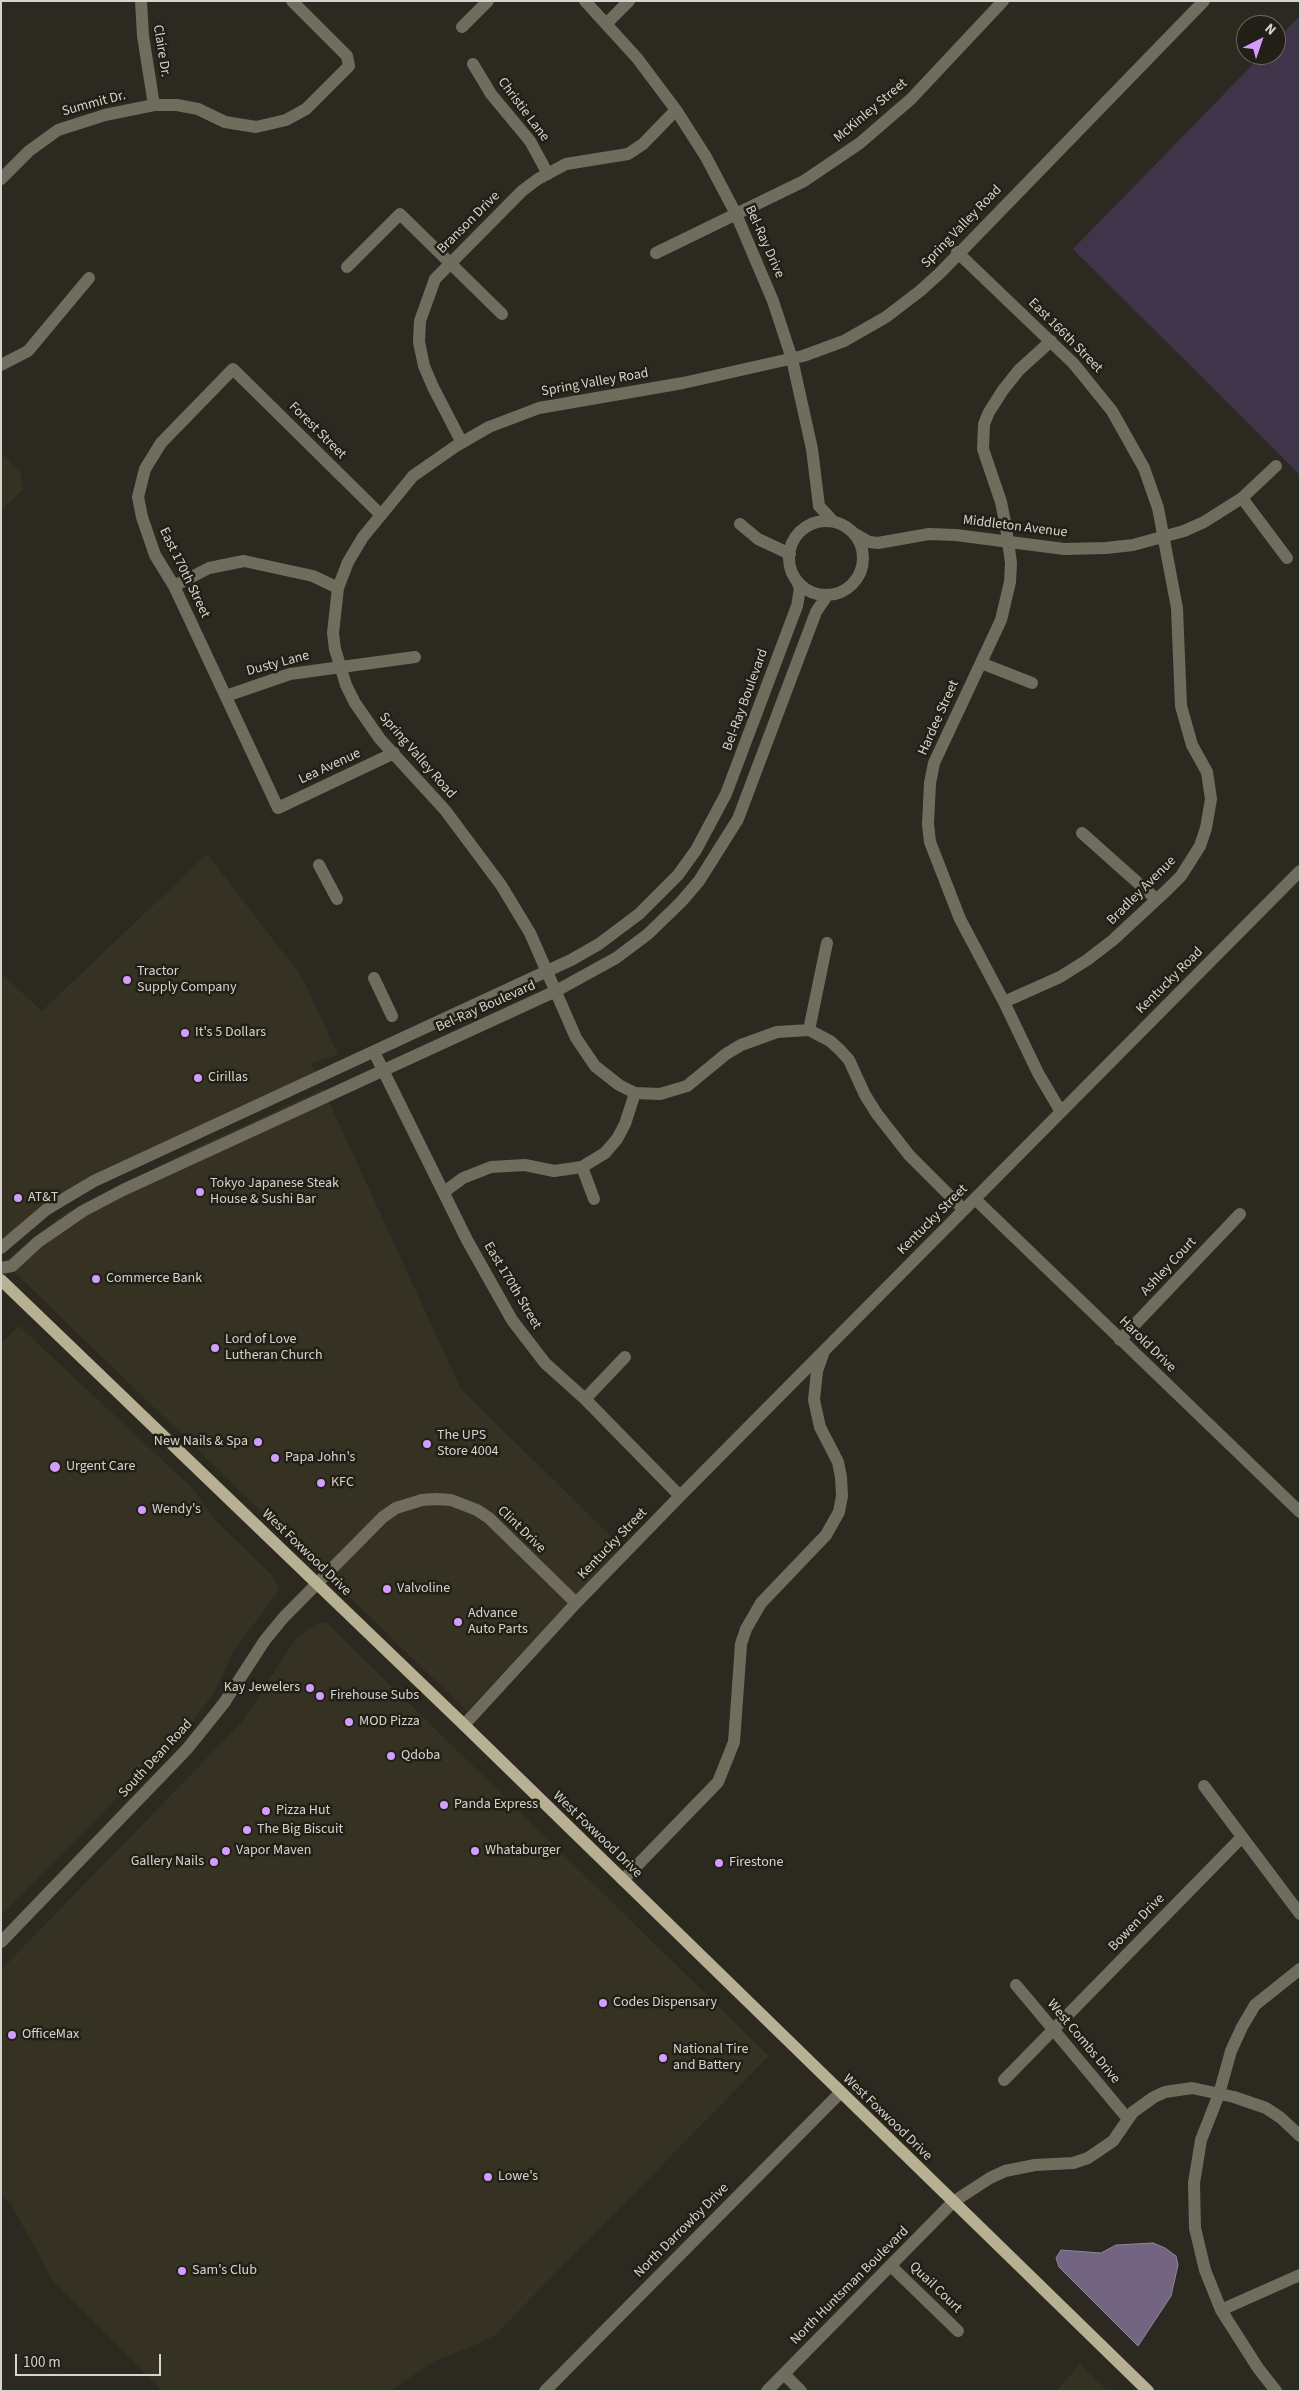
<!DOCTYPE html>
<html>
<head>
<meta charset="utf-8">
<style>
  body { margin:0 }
  #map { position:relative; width:1301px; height:2392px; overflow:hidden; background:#2c2920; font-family:"Source Sans 3",sans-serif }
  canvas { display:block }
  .frame { position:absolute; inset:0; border:2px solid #d5d3cd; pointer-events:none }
  .north { position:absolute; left:1236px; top:15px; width:50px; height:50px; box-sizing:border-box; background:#222016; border:1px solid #6a685f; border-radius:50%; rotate:41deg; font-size:14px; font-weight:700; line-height:20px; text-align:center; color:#d5d3cd }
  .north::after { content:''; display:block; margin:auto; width:18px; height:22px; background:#d29dfd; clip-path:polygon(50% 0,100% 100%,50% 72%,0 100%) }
  .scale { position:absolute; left:15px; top:2354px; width:146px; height:22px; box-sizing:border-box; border:2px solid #d5d3cd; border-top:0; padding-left:6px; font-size:15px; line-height:18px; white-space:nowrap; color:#d5d3cd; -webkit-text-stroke:4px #222016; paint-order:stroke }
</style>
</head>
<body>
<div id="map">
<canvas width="1301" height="2392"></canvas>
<div class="frame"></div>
<div class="north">N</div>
<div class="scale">100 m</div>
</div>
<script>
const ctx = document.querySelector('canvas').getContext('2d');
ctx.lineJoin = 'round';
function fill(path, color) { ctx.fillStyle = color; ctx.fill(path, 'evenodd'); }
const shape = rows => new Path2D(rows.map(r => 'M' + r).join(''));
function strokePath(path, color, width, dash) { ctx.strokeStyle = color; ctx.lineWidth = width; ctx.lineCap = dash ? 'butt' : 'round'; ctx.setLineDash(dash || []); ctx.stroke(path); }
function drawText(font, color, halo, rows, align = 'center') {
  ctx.font = font + ' "Source Sans 3",sans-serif'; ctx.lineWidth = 5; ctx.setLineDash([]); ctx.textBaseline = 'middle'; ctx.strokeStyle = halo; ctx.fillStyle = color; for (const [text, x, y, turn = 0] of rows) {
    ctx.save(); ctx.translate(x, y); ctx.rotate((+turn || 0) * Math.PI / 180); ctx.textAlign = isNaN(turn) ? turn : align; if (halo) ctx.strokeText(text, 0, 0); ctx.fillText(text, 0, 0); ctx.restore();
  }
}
fill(shape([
  [1,453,20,471,23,489,1,511],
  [207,854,302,977,338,1055,311,1063,316,1075,97,1176,1,1243,1,973,42,1011],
  [323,1089,461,1389,621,1546,467,1711,4,1262,65,1213,197,1147],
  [19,1326,192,1488,218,1523,272,1575,279,1590,233,1652,215,1691,194,1720,1,1915,1,1344],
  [317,1623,327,1623,769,2056,495,2335,464,2350,436,2360,390,2391,163,2391,53,2281,11,2204,1,2195,1,1970,243,1721,287,1652,296,1639],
  [1080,2364,1108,2391,1057,2391]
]), '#363223');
fill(shape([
  [1300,16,1300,475,1073,249,1262,55,1276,55,1276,40]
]), '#40344a');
const water = shape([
  [1153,2243,1165,2248,1176,2256,1178,2265,1171,2296,1138,2346,1059,2267,1056,2258,1061,2250,1101,2253,1116,2245,1153,2243]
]);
fill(water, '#736481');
strokePath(water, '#908598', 1);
strokePath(shape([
  [141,1,143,36,154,105],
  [585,1,637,58,676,110,706,157,736,214,773,301,792,359,812,449,819,506,833,521],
  [607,23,629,1],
  [462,27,488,1],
  [473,64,491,94,530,141,548,174],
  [1,179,29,151,58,130,105,115,154,105,177,105,198,109,225,122,256,127,286,120,306,109,349,66,347,56,292,1],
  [957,252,1074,364,1112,411,1144,468,1158,508,1177,608,1181,706,1192,745,1207,772,1211,799,1206,828,1200,846,1181,876,1168,889,1113,940,1087,960,1060,977,1004,1002],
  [656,253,804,181,860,143,911,99,1003,1],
  [347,267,400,214,502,314],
  [1051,341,1019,370,1003,390,989,412,984,424,983,449,1001,502,1006,527,1011,563,1010,582,1001,620,934,763,930,783,928,824,930,842,960,919,1004,1002,1038,1073,1061,1112],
  [1,365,28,351,89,278],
  [462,443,433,387,424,366,419,342,420,321,435,279,522,191,538,179,566,164,628,154,643,144,676,110],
  [1242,498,1287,558],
  [380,514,233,369,161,443,145,469,138,497,142,517,155,555,174,586,278,808,394,753],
  '789 558a37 37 0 1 1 74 0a37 37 0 1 1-74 0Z',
  [740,524,758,539,790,554],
  [855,534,869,542,878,543,929,534,956,535,1064,549,1106,548,1133,545,1184,531,1204,522,1242,498,1276,466],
  [174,586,209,568,244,561,313,576,338,588],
  [981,663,1032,683],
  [226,696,290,674,415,657],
  [1082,833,1156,899],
  [319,865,337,899],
  [374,978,392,1016],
  [809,1030,827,943],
  [374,1052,467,1240,512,1320,545,1363,585,1399,680,1496],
  [582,1167,594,1199],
  [444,1192,463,1178,491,1167,525,1165,554,1171,582,1167,605,1153,617,1139,625,1124,635,1093],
  [975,1199,1300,1512],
  [964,1210,909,1155,877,1114,865,1095,849,1060,840,1050,830,1041,809,1030,777,1032,741,1045,726,1054,687,1086,660,1094,635,1093,619,1085,595,1066,576,1038,530,933,501,885,445,810,380,739,355,703,346,685,335,649,333,633,338,588,348,562,363,537,413,476,456,446,489,427,539,408,683,383,803,356,844,341,886,317,920,291,940,273,1204,1],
  [1,1248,47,1209,94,1181,571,960,599,944,639,914,678,875,696,850,726,794,797,606,800,589,797,581],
  [1,1268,12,1266,38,1242,83,1211,123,1190,556,991,616,958,648,934,681,902,699,881,738,819,816,612,826,597],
  [1120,1340,1240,1214],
  [585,1399,625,1357],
  [464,1725,576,1603,680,1496,1300,871],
  [1204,1786,1300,1914],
  [623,1880,718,1782,734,1742,741,1644,746,1629,761,1603,826,1535,839,1512,842,1496,841,1477,838,1462,820,1427,814,1400,817,1371,823,1354],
  [1,1942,187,1749,224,1703,265,1640,284,1617,383,1517,396,1508,422,1500,436,1499,451,1500,477,1510,489,1518,576,1603],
  [1016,1985,1128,2119],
  [1004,2080,1242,1837],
  [891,2266,958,2331],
  [1221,2310,1300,2275],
  [784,2374,801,2391],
  [545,2391,840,2093],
  [767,2391,953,2202,990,2178,1005,2171,1035,2165,1073,2163,1088,2158,1113,2141,1133,2112,1154,2097,1165,2092,1192,2088,1234,2097,1266,2108,1281,2118,1300,2136],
  [1276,2391,1258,2368,1221,2310,1205,2270,1195,2228,1194,2183,1201,2140,1219,2094,1231,2051,1242,2027,1255,2005,1300,1969]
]), '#706d5e', 12);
strokePath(shape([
  [1,1280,460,1721,1148,2391]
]), '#b8b093', 12);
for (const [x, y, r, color] of [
  [127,980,5,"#d29dfd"],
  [185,1033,5,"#d29dfd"],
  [198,1078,5,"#d29dfd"],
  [200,1192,5,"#d29dfd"],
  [18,1198,5,"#d29dfd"],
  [96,1279,5,"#d29dfd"],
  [215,1348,5,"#d29dfd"],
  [258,1442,5,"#d29dfd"],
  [427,1444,5,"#d29dfd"],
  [275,1458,5,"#d29dfd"],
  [55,1467,6,"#d29dfd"],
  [321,1483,5,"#d29dfd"],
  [142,1510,5,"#d29dfd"],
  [387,1589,5,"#d29dfd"],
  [458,1622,5,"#d29dfd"],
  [310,1688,5,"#d29dfd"],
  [320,1696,5,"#d29dfd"],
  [349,1722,5,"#d29dfd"],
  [391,1756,5,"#d29dfd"],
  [444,1805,5,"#d29dfd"],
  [266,1811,5,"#d29dfd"],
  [247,1830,5,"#d29dfd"],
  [226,1851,5,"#d29dfd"],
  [475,1851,5,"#d29dfd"],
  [214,1862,5,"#d29dfd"],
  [719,1863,5,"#d29dfd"],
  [603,2003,5,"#d29dfd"],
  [12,2035,5,"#d29dfd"],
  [663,2058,5,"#d29dfd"],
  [488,2177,5,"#d29dfd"],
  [182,2271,5,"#d29dfd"]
]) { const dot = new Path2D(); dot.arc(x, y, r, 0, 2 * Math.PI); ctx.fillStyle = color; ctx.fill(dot); strokePath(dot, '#222016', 2); }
drawText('14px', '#d5d3cd', '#222016', [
  ["Claire Dr.",161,51,81],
  ["Summit Dr.",94,104,-15],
  ["Christie Lane",523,110,53],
  ["McKinley Street",871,111,-40],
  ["Branson Drive",469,223,-45],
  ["Spring Valley Road",962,227,-46],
  ["Bel-Ray Drive",764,242,66],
  ["East 166th Street",1065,336,45],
  ["Spring Valley Road",595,383,-10],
  ["Forest Street",317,431,45],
  ["Middleton Avenue",1015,527,7],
  ["East 170th Street",184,573,64],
  ["Dusty Lane",278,664,-15],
  ["Bel-Ray Boulevard",746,700,-70],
  ["Hardee Street",939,718,-66],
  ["Spring Valley Road",417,756,49],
  ["Lea Avenue",330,767,-25],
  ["Bradley Avenue",1142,891,-45],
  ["Kentucky Road",1170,981,-45],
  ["Bel-Ray Boulevard",486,1007,-24],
  ["Kentucky Street",933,1220,-45],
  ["Ashley Court",1169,1267,-47],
  ["East 170th Street",512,1286,59],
  ["Harold Drive",1147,1345,44],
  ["Clint Drive",521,1530,44],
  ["Kentucky Street",613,1544,-46],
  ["West Foxwood Drive",306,1553,44],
  ["South Dean Road",156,1759,-47],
  ["West Foxwood Drive",597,1835,44],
  ["Bowen Drive",1137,1923,-46],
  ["West Combs Drive",1083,2042,50],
  ["West Foxwood Drive",887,2118,44],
  ["North Darrowby Drive",682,2231,-45],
  ["North Huntsman Boulevard",850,2286,-45],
  ["Quail Court",935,2288,44]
]);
drawText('14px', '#d5d3cd', '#222016', [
  ["Tractor",137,972],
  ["Supply Company",137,988],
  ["It's 5 Dollars",195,1033],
  ["Cirillas",208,1078],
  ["Tokyo Japanese Steak",210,1184],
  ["House & Sushi Bar",210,1200],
  ["AT&T",28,1198],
  ["Commerce Bank",106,1279],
  ["Lord of Love",225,1340],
  ["Lutheran Church",225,1356],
  ["The UPS",437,1436],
  ["Store 4004",437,1452],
  ["New Nails & Spa",248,1442,"right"],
  ["Papa John's",285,1458],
  ["Urgent Care",66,1467],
  ["KFC",331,1483],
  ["Wendy's",152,1510],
  ["Valvoline",397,1589],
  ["Advance",468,1614],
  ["Auto Parts",468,1630],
  ["Kay Jewelers",300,1688,"right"],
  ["Firehouse Subs",330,1696],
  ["MOD Pizza",359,1722],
  ["Qdoba",401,1756],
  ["Panda Express",454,1805],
  ["Pizza Hut",276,1811],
  ["The Big Biscuit",257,1830],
  ["Vapor Maven",236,1851],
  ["Whataburger",485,1851],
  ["Gallery Nails",204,1862,"right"],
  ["Firestone",729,1863],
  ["Codes Dispensary",613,2003],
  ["OfficeMax",22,2035],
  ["National Tire",673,2050],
  ["and Battery",673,2066],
  ["Lowe's",498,2177],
  ["Sam's Club",192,2271]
], 'left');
</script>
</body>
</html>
